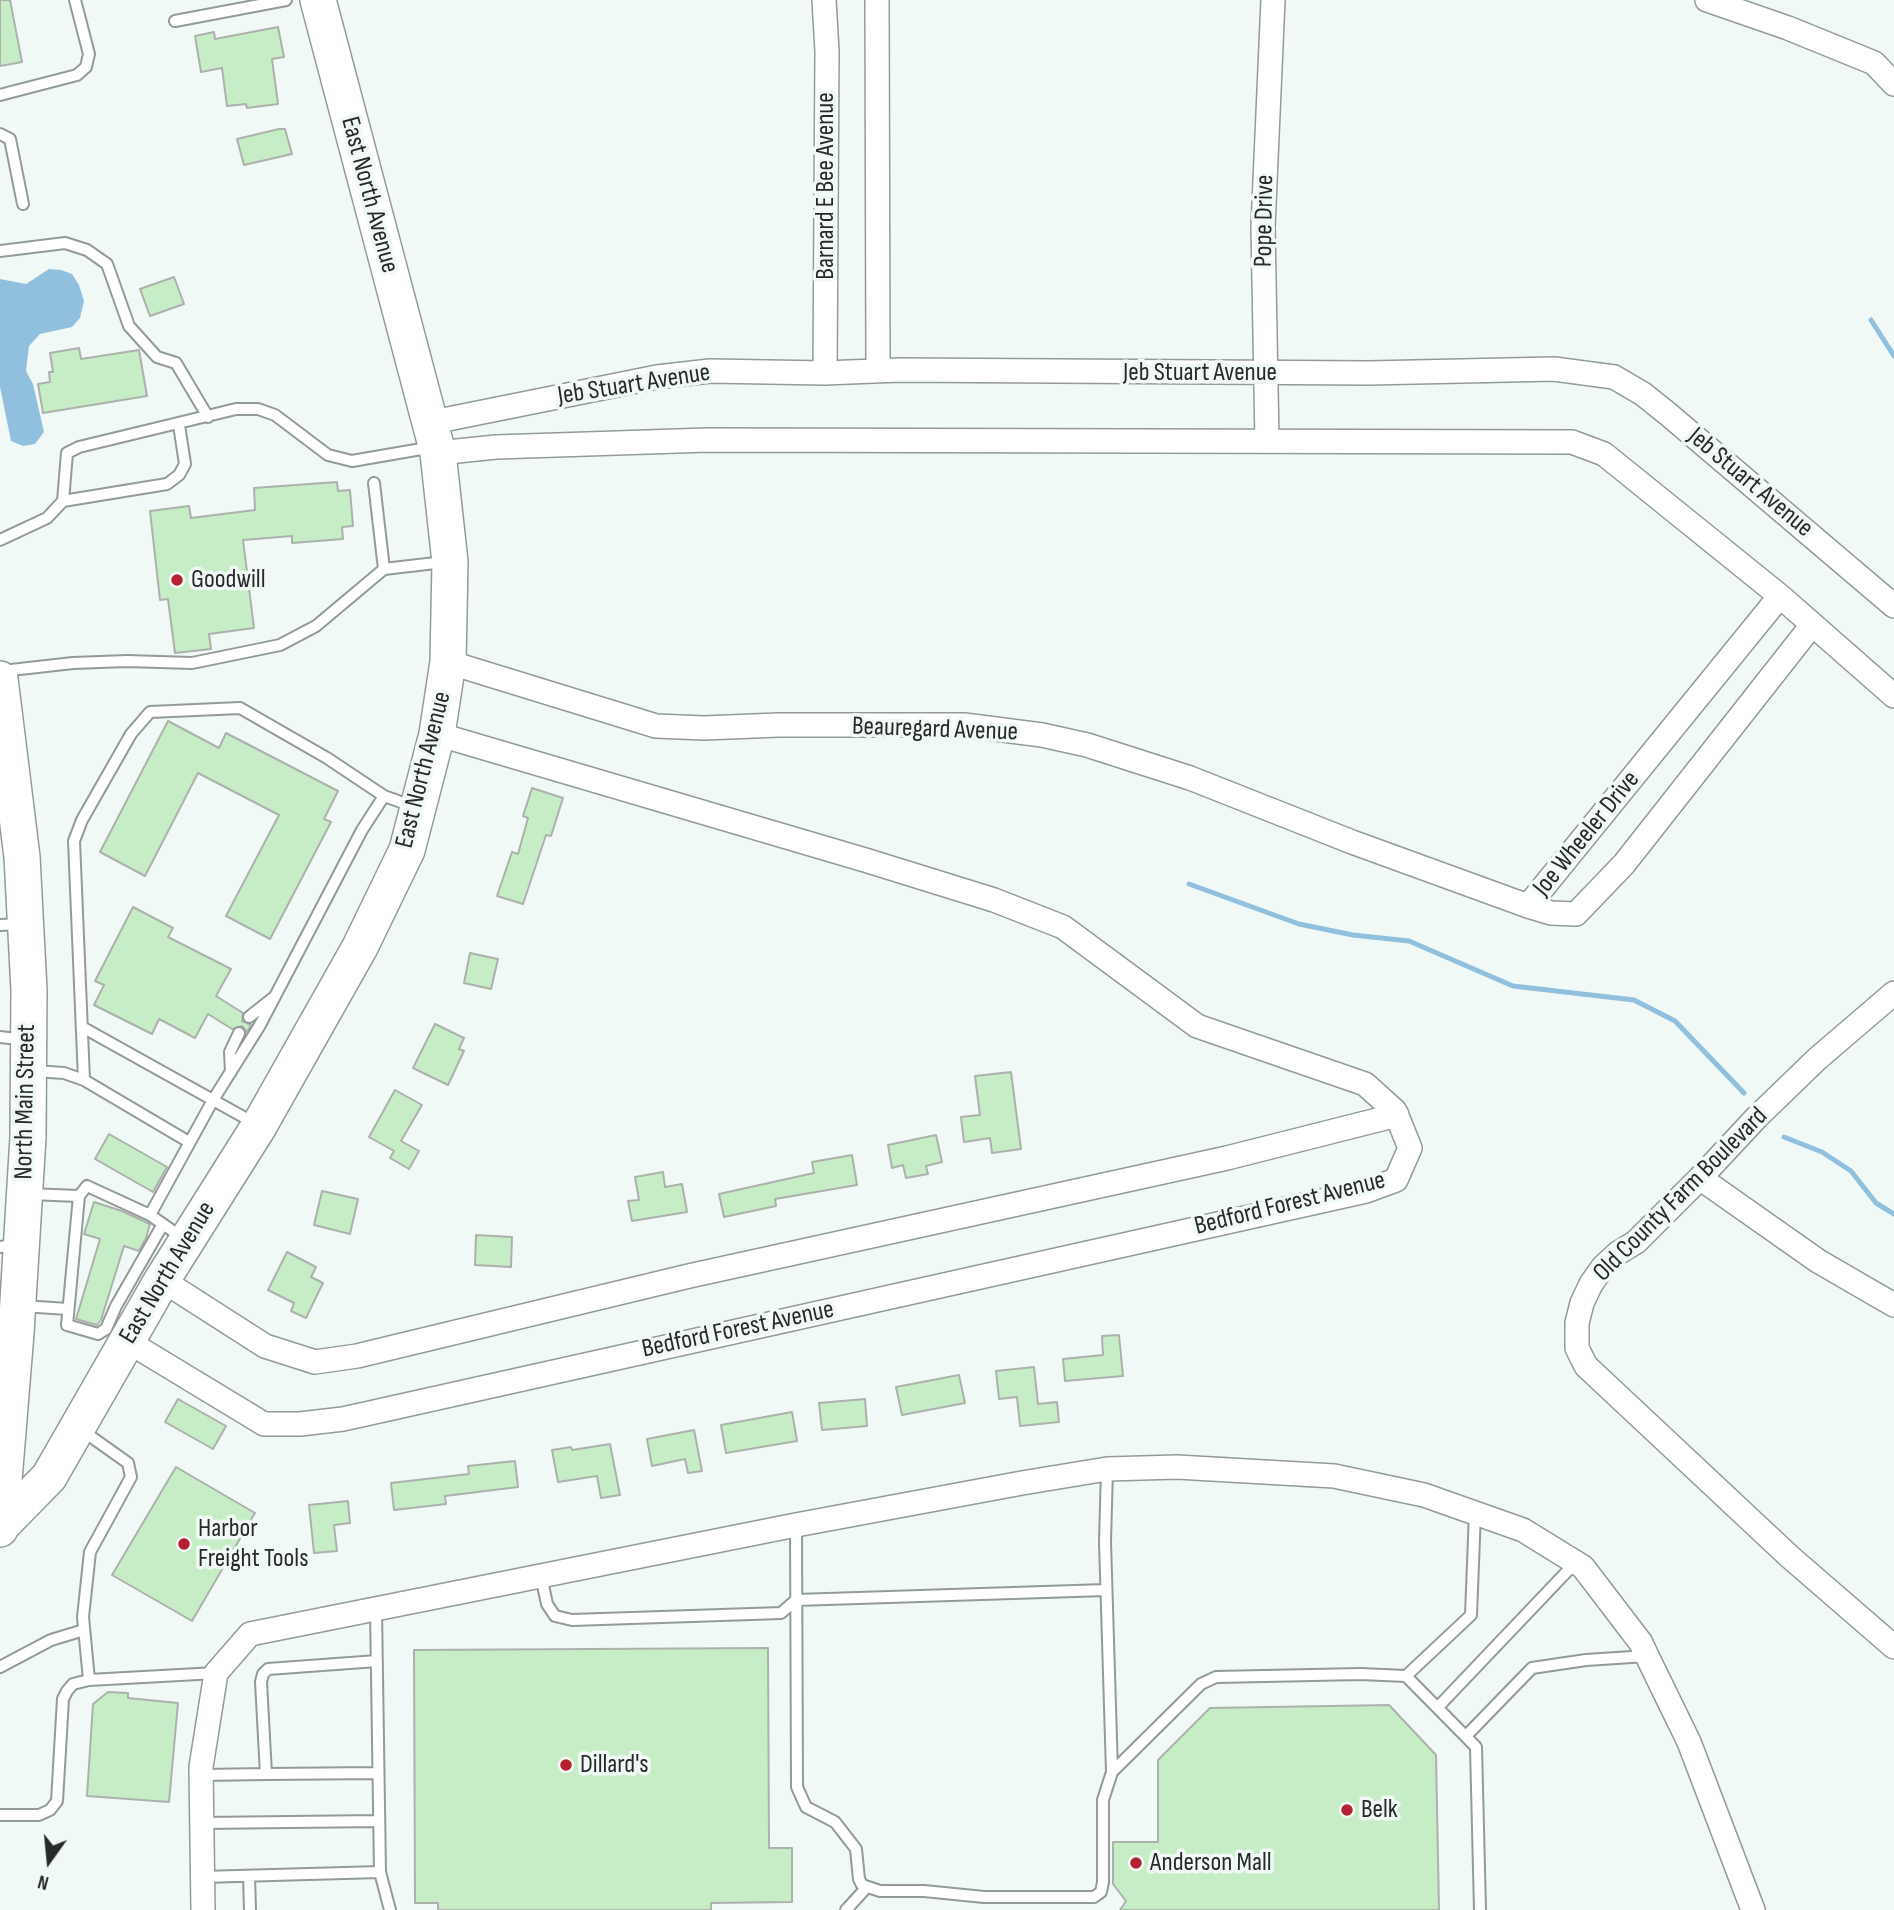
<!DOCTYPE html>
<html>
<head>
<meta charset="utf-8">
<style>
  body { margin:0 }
  #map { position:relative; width:1894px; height:1910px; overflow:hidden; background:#f0f9f6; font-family:"Sofia Sans Condensed",sans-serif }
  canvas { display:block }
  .north { position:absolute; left:14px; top:1826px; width:70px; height:70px; -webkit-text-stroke:5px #f0f9f6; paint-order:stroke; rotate:195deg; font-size:19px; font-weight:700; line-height:28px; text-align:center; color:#272a29 }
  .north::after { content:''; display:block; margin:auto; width:24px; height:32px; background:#272a29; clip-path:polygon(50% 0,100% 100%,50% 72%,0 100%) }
</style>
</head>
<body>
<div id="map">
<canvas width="1894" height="1910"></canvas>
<div class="north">N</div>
</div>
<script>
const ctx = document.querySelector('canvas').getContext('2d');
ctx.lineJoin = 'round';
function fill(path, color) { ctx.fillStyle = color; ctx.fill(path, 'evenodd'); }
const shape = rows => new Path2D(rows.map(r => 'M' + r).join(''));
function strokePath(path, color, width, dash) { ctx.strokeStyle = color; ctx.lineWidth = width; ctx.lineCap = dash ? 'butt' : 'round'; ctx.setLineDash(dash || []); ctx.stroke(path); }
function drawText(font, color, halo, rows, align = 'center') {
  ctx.font = font + ' "Sofia Sans Condensed",sans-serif'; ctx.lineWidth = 7; ctx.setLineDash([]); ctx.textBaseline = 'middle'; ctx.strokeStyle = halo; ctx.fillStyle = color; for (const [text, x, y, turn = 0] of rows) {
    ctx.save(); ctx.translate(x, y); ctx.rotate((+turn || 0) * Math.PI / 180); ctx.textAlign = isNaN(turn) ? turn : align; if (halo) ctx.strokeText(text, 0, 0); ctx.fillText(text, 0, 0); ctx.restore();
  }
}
fill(shape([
  [49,269,61,270,72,274,79,285,84,301,80,318,72,327,40,334,29,346,26,371,33,384,44,432,35,444,23,446,11,441,0,387,0,279,26,284]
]), '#91c0de');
strokePath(shape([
  [1871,320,1894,356],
  [1189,884,1299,924,1353,935,1409,941,1513,986,1634,1000,1675,1021,1744,1093],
  [1784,1137,1822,1152,1851,1171,1876,1203,1894,1214]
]), '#91c0de', 5);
const building = shape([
  [0,0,10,0,22,62,0,66,0,0],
  [278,27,284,57,272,59,278,104,247,108,246,104,227,106,222,68,201,72,195,36,214,32,215,39,278,27],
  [279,129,285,129,292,154,244,165,237,139,279,129],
  [174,277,184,304,150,316,140,289,174,277],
  [79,348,81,359,139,350,147,396,43,413,38,384,50,382,49,372,53,372,50,353,79,348],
  [337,482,338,491,350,490,353,526,342,527,343,539,292,543,292,536,243,540,254,628,209,634,211,649,175,653,168,599,160,600,150,511,189,506,191,518,255,510,254,488,337,482],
  [168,721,219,748,226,733,338,791,324,819,331,822,270,939,226,916,279,815,198,773,145,876,100,852,168,721],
  [532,788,563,798,551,836,546,835,523,904,497,896,512,852,518,854,528,818,523,816,532,788],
  [133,907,173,928,168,937,231,969,216,996,243,1013,242,1021,251,1025,247,1032,242,1026,232,1029,208,1014,195,1038,159,1019,152,1034,94,1005,104,985,95,981,133,907],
  [470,953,498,959,491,989,464,983,470,953],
  [435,1024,464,1038,459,1049,464,1051,448,1085,413,1068,435,1024],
  [1011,1072,1021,1149,992,1153,990,1138,964,1142,961,1117,980,1115,975,1076,1011,1072],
  [395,1090,422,1105,401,1141,419,1151,409,1169,390,1158,394,1151,369,1137,395,1090],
  [109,1134,167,1167,153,1192,95,1159,109,1134],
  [936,1135,942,1162,926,1166,928,1174,906,1178,903,1165,892,1168,888,1145,936,1135],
  [852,1155,857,1185,775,1199,776,1206,724,1217,719,1194,814,1173,812,1162,852,1155],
  [663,1172,665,1187,682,1184,687,1212,632,1221,628,1201,639,1200,635,1177,663,1172],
  [322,1191,358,1199,350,1234,314,1225,322,1191],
  [94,1202,122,1211,150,1224,146,1238,139,1251,124,1246,101,1320,97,1325,76,1319,100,1239,84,1234,94,1202],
  [476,1235,512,1237,511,1267,475,1265,476,1235],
  [287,1252,316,1267,311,1277,323,1283,306,1318,291,1311,294,1303,268,1290,287,1252],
  [1119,1335,1123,1376,1065,1381,1063,1359,1103,1355,1102,1336,1119,1335],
  [1034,1367,1038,1404,1057,1402,1059,1422,1020,1426,1017,1397,999,1399,996,1371,1034,1367],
  [959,1375,965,1403,902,1415,896,1387,959,1375],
  [178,1399,226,1426,213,1449,165,1422,178,1399],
  [865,1399,867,1426,822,1430,819,1403,865,1399],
  [792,1412,797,1441,726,1453,721,1425,792,1412],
  [694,1430,702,1471,688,1473,685,1459,652,1466,647,1439,694,1430],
  [610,1444,620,1495,601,1498,597,1476,558,1482,552,1450,571,1447,572,1450,610,1444],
  [515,1461,518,1487,445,1496,446,1504,394,1510,391,1483,469,1474,468,1466,515,1461],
  [176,1467,255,1513,192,1621,112,1575,176,1467],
  [348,1501,350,1523,334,1525,337,1551,314,1553,309,1505,348,1501],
  [768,1648,769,1848,792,1848,792,1902,711,1903,711,1910,438,1910,438,1903,415,1903,414,1650,768,1648],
  [108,1692,128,1693,128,1698,178,1703,169,1802,87,1796,93,1704,108,1692],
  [1389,1705,1436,1755,1439,1910,1120,1910,1126,1901,1113,1884,1113,1842,1158,1842,1158,1760,1210,1708,1389,1705]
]);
fill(building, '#c7edc7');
strokePath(building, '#acb1ac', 2);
const lane = shape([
  [175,21,286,0],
  [0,95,77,75,86,67,89,54,75,0],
  [0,134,10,139,23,204],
  [0,251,65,243,87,250,107,264,129,326,157,357,176,363,208,417],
  [374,483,384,569],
  [63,501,167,484,179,475,185,464,179,425],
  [0,540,47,518,63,501,67,453,79,447,236,409,258,409,275,415,328,455,352,461,433,447],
  [2,671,73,663,127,661,192,663,280,645,316,626,384,569,444,562],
  [0,925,22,924],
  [249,1017,273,998],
  [82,1027,213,1100,260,1025,362,830,384,796],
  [0,1037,26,1040],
  [34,1071,64,1073,84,1080,74,841,82,820,131,734,150,712,240,708,327,758,384,796,415,807],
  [231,1072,230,1052,239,1033],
  [84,1080,189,1142],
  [29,1194,79,1196,87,1186,150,1215,184,1239],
  [79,1196,67,1325,98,1334,106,1329,116,1306,163,1224],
  [150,1215,213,1100,256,1124],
  [0,1247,18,1244],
  [22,1306,68,1309],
  [83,1431,128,1463,131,1477,90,1552,83,1617,89,1680],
  [796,1525,797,1787,806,1807,835,1822,856,1849,859,1879,862,1885,880,1891,924,1891,984,1897,1094,1897,1101,1892,1103,1882,1103,1800,1112,1772,1105,1542,1107,1469],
  [541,1576,547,1604,555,1616,572,1620,781,1613,796,1600,1106,1590],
  [376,1609,380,1872,390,1910],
  [0,1667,51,1640,84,1630],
  [1406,1676,1471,1615,1475,1512],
  [1438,1707,1576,1562],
  [1466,1736,1532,1668,1586,1660,1647,1656],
  [1112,1772,1201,1684,1216,1677,1361,1674,1406,1676,1476,1747,1480,1910],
  [266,1774,378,1773],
  [202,1775,266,1774,261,1682,263,1674,268,1669,377,1661],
  [0,1815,39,1815,50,1810,57,1801,63,1699,67,1691,73,1684,89,1680,216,1673],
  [202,1823,379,1821],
  [249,1876,250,1910],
  [202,1877,380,1872],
  [846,1910,867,1887]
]);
const street = shape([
  [824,0,827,51,825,373],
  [877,0,878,370],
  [1707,0,1788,28,1874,63,1894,84],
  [428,423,657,377,710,371,825,373,899,370,1369,373,1554,369,1614,377,1643,394,1668,414,1894,606],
  [1267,441,1263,227,1273,0],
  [438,453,496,447,708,440,1572,442,1604,454,1780,596,1894,696],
  [448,662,656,726,704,728,778,725,964,725,1042,735,1087,745,1190,778,1352,842,1528,906,1551,913,1576,914,1624,864,1812,625],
  [1528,906,1780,596],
  [1894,993,1817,1059,1757,1117,1700,1178,1636,1242,1618,1253,1603,1267,1591,1284,1582,1303,1577,1323,1577,1348,1586,1366,1790,1557,1894,1647],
  [1700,1178,1818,1261,1894,1305],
  [162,1280,265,1346,315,1362,357,1356,689,1276,1227,1158,1397,1115],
  [127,1341,264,1424,300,1424,343,1419,1366,1191,1396,1180,1410,1148,1395,1111,1365,1084,1197,1026,1063,927,994,900,865,860,437,734],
  [203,1910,201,1767,216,1673,250,1634,796,1525,1022,1483,1107,1469,1177,1467,1334,1476,1424,1495,1523,1530,1583,1567,1641,1643,1647,1656,1689,1742,1753,1910]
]);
const primary = shape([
  [0,679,22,857,29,990,28,1137,16,1333,0,1529],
  [0,1527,49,1477,162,1280,259,1126,360,947,407,850,437,734,448,662,450,562,438,453,318,0]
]);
strokePath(lane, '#939b98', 14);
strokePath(street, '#939b98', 26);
strokePath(primary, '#939b98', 38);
strokePath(lane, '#fff', 10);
strokePath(street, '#fff', 23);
strokePath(primary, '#fff', 35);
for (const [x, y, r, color] of [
  [177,580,7,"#b42232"],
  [184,1544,7,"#b42232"],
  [566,1765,7,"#b42232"],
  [1347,1810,7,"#b42232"],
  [1136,1863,7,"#b42232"]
]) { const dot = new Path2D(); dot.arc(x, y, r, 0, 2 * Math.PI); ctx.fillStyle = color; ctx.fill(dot); strokePath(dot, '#f0f9f6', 2.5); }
drawText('26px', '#272a29', '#f0f9f6', [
  ["Barnard E Bee Avenue",826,186,-90],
  ["East North Avenue",369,195,75],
  ["Pope Drive",1265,221,-89],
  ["Jeb Stuart Avenue",1200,373],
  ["Jeb Stuart Avenue",634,385,-9],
  ["Jeb Stuart Avenue",1750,483,40],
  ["Beauregard Avenue",935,730,2],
  ["East North Avenue",424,770,-76],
  ["Joe Wheeler Drive",1587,834,-51],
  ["North Main Street",26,1102,-89],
  ["Old County Farm Boulevard",1681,1195,-45],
  ["Bedford Forest Avenue",1290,1204,-14],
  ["East North Avenue",168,1273,-59],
  ["Bedford Forest Avenue",738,1330,-12]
]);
drawText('26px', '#272a29', '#f0f9f6', [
  ["Goodwill",191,580],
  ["Harbor",198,1529],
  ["Freight Tools",198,1559],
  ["Dillard's",580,1765],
  ["Belk",1361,1810],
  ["Anderson Mall",1150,1863]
], 'left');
</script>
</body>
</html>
